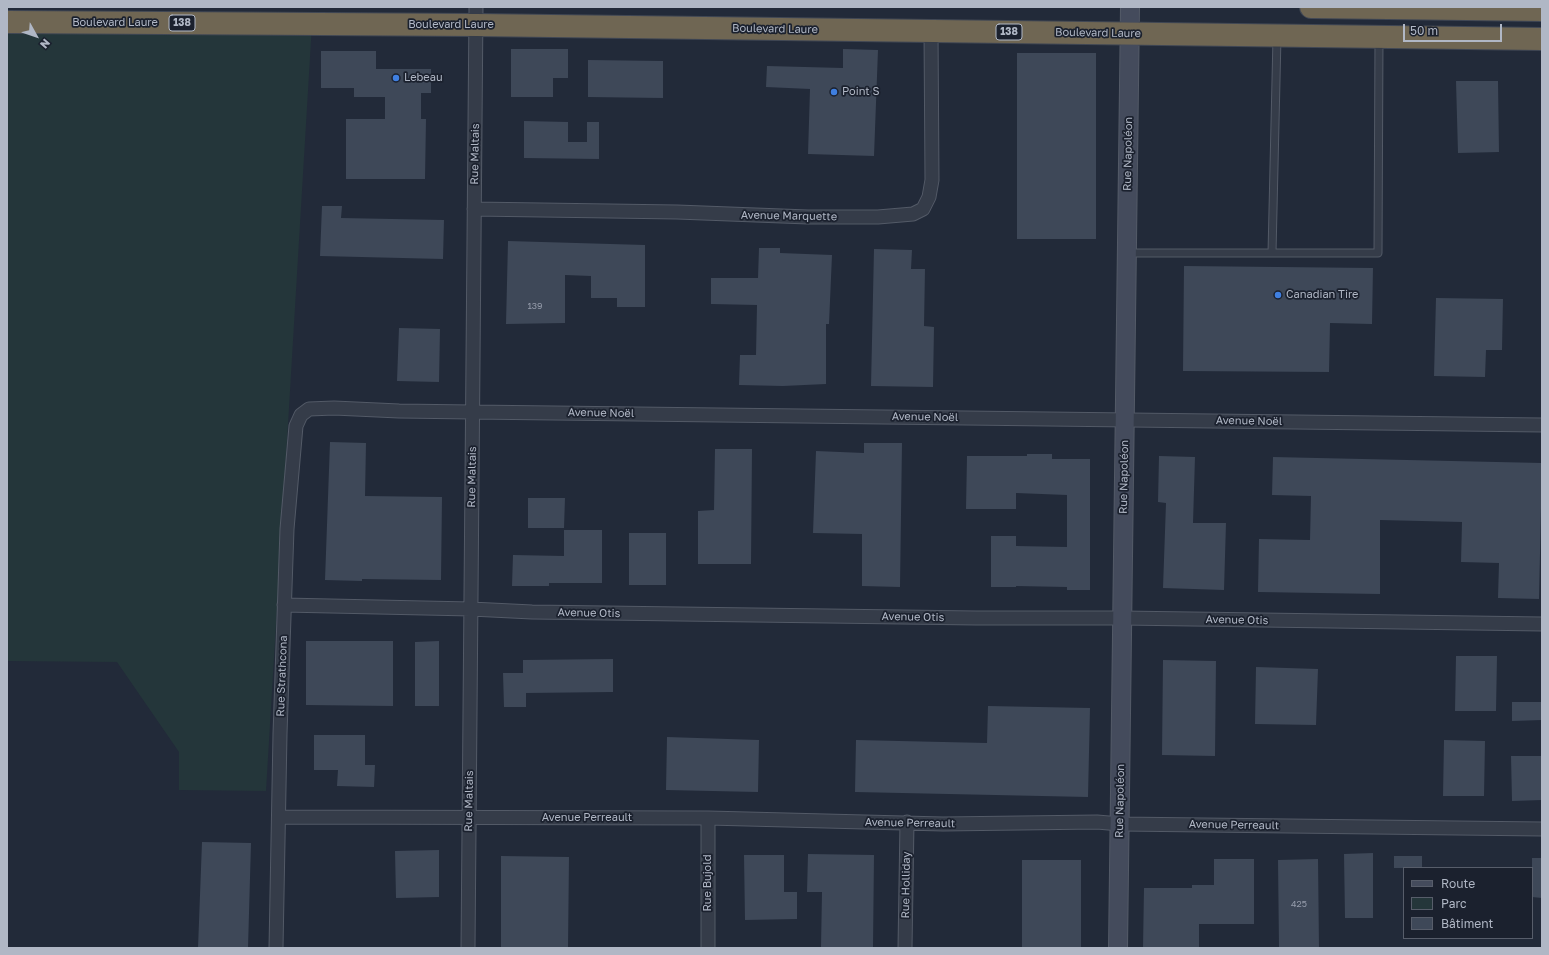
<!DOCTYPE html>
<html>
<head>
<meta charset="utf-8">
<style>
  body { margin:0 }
  #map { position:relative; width:1549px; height:955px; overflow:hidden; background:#222a39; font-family:"Golos Text",sans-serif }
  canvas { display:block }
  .frame { position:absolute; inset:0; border:8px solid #b0b7c5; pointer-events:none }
  .legend { position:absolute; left:1403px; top:867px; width:130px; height:72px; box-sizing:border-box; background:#1b212e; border:1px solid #575d6a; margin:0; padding:5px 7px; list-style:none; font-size:12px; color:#b0b7c5 }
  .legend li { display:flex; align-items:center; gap:8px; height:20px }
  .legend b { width:20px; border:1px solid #575d6a }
  .north { position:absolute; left:16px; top:16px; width:40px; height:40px; -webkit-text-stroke:3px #1b212e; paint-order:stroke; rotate:130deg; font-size:11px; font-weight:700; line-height:16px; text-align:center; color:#b0b7c5 }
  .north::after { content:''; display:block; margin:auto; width:14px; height:18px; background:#b0b7c5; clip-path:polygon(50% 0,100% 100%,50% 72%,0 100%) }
  .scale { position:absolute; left:1403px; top:24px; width:99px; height:18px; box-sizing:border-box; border:2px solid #b0b7c5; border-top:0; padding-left:5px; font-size:12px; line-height:14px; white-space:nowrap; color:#b0b7c5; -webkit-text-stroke:3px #1b212e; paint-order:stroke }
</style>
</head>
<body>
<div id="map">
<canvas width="1549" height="955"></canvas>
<div class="frame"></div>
<ul class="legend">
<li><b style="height:5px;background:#444b5c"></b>Route</li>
<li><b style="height:11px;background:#24363a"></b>Parc</li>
<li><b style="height:11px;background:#3e4858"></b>Bâtiment</li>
</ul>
<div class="north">N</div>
<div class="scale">50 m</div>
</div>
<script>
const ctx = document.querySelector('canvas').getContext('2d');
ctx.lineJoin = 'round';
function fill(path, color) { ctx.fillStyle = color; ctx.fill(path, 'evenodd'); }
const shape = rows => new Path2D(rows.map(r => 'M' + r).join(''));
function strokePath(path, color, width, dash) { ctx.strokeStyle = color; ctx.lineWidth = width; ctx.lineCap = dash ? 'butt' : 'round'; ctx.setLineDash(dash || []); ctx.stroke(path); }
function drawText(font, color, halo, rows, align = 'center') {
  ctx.font = font + ' "Golos Text",sans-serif'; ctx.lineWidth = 3.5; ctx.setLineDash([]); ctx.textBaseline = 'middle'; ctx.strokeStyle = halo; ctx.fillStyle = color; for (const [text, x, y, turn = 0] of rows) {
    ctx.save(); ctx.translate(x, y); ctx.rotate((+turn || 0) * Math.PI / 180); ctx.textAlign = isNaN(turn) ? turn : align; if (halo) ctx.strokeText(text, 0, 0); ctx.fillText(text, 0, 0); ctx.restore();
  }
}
fill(shape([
  [7,24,312,24,266,791,179,790,179,752,117,662,7,661]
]), '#24363a');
fill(shape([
  [511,49,568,49,568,78,553,78,553,97,511,97],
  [843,49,878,50,874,156,808,154,810,89,766,87,767,66,843,68],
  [321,51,376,51,376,69,431,69,431,93,421,93,421,119,426,119,425,179,346,179,346,119,385,119,385,97,354,97,354,88,321,88],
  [1017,53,1096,53,1096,239,1017,239],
  [588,60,663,61,663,98,588,97],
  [1456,81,1498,81,1499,152,1458,153],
  [524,121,568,122,568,142,587,142,587,122,599,122,599,159,524,158],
  [322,206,342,206,341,218,444,220,443,259,320,256],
  [508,241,645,245,645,307,617,307,617,298,591,298,591,276,565,275,565,323,506,324],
  [759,248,780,248,780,253,832,255,829,324,826,324,826,384,783,386,739,385,740,355,756,355,757,305,711,304,711,278,758,278],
  [874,249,912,250,911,269,925,269,924,326,934,327,933,387,871,386],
  [1184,266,1373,268,1372,324,1330,323,1329,372,1183,371],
  [1436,298,1503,299,1502,350,1486,350,1485,377,1434,376],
  [399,328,440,329,439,382,397,381],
  [330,442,366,443,365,496,442,497,441,580,362,579,362,581,325,580],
  [864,443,902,443,900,587,862,586,862,534,813,533,816,451,864,453],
  [715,449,752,449,751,564,698,564,698,511,714,510],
  [1027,454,1052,454,1052,459,1090,459,1090,590,1067,590,1067,587,1016,586,1016,587,991,587,991,536,1016,536,1016,546,1067,547,1067,495,1016,493,1016,509,966,509,967,456,1027,456],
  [1159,456,1195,457,1193,523,1226,523,1224,590,1163,588,1166,503,1158,502],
  [1273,457,1542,463,1539,599,1498,598,1499,563,1461,562,1462,522,1380,520,1380,594,1258,592,1259,539,1310,540,1311,496,1272,495],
  [528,498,565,498,564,528,528,528],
  [564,530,602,530,602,583,549,583,549,586,512,586,513,555,564,556],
  [629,533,666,533,666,585,629,585],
  [306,641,393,641,393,706,306,705],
  [439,641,439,706,415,706,415,642],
  [1456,656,1497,656,1496,711,1455,711],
  [613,659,613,692,526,693,526,707,504,707,503,673,523,673,523,660],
  [1163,660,1216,661,1215,756,1162,755],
  [1256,667,1318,669,1316,725,1255,724],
  [1512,702,1542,702,1542,720,1512,721],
  [988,706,1090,708,1088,797,855,792,856,740,987,743],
  [314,735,365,735,365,765,375,765,374,787,337,786,338,770,314,770],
  [667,737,759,740,758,792,666,790],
  [1444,740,1485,741,1484,796,1443,796],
  [1511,756,1542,756,1542,800,1512,801],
  [202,842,251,843,248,948,198,948],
  [439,850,439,897,396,898,395,851],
  [1373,853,1373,918,1345,918,1344,854],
  [808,854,874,855,873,947,821,947,822,892,807,892],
  [744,855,784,855,784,892,797,892,797,919,745,920],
  [501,856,569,857,568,948,501,948],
  [1394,856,1422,856,1422,868,1394,868],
  [1532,858,1542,858,1542,898,1532,897],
  [1214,859,1254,859,1254,924,1199,924,1199,948,1143,948,1144,888,1192,888,1192,885,1214,885],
  [1318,859,1319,948,1279,948,1278,860],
  [1022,860,1081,860,1081,948,1022,948]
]), '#3e4858');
const lane = shape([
  [1127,253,1378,253,1379,38],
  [1272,253,1277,37]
]);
const street = shape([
  [474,209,677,212,808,217,878,217,913,214,923,209,929,197,932,180,931,31],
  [284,605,471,609,532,612,976,618,1122,618,1542,624],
  [279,817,708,818,943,824,1097,822,1120,824,1542,829],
  [276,948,280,734,287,529,296,426,301,415,309,409,334,408,399,411,472,412,1542,425],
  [468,948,476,7],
  [708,948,708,818],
  [905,948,907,822]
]);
const secondary = shape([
  [1118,948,1130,7]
]);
const highway = shape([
  [1311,7,1542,10],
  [7,22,476,25,1542,39]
]);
strokePath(lane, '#535a67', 9);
strokePath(street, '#535a67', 15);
strokePath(secondary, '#535a67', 20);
strokePath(highway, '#404754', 24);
strokePath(lane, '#353c49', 7);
strokePath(street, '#353c49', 13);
strokePath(secondary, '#444b5c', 18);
strokePath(highway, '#6f6653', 22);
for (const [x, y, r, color] of [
  [396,78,4,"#3f7fe0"],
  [834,92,4,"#3f7fe0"],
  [1278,295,4,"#3f7fe0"]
]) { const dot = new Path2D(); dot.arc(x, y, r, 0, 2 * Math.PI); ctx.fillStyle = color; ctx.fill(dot); strokePath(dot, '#1b212e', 1.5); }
drawText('9px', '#949baa', null, [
  ["139",535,306],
  ["425",1299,904]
]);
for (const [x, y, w] of [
  [182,23,26],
  [1009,32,26]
]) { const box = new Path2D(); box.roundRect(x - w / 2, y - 8, w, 16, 3); ctx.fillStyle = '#1b212e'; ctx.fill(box); strokePath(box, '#b0b7c5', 1); }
drawText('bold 10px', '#b0b7c5', null, [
  ["138",182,23],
  ["138",1009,32]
]);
drawText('11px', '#b0b7c5', '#1b212e', [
  ["Boulevard Laure",115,23],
  ["Boulevard Laure",451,25],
  ["Boulevard Laure",775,29,1],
  ["Boulevard Laure",1098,33,1],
  ["Rue Maltais",475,154,-89],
  ["Rue Napoléon",1128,154,-89],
  ["Avenue Marquette",789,216,1],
  ["Avenue Noël",601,413,1],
  ["Avenue Noël",925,417,1],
  ["Avenue Noël",1249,421,1],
  ["Rue Maltais",472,477,-89],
  ["Rue Napoléon",1124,477,-89],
  ["Avenue Otis",589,613,1],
  ["Avenue Otis",913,617,1],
  ["Avenue Otis",1237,620,1],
  ["Rue Strathcona",282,676,-88],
  ["Rue Maltais",469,801,-89],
  ["Rue Napoléon",1120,801,-89],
  ["Avenue Perreault",587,818],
  ["Avenue Perreault",910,823,1],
  ["Avenue Perreault",1234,825,1],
  ["Rue Bujold",708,883,-90],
  ["Rue Holliday",906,885,-89]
]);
drawText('11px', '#b0b7c5', '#1b212e', [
  ["Lebeau",404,78],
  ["Point S",842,92],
  ["Canadian Tire",1286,295]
], 'left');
</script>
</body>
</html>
